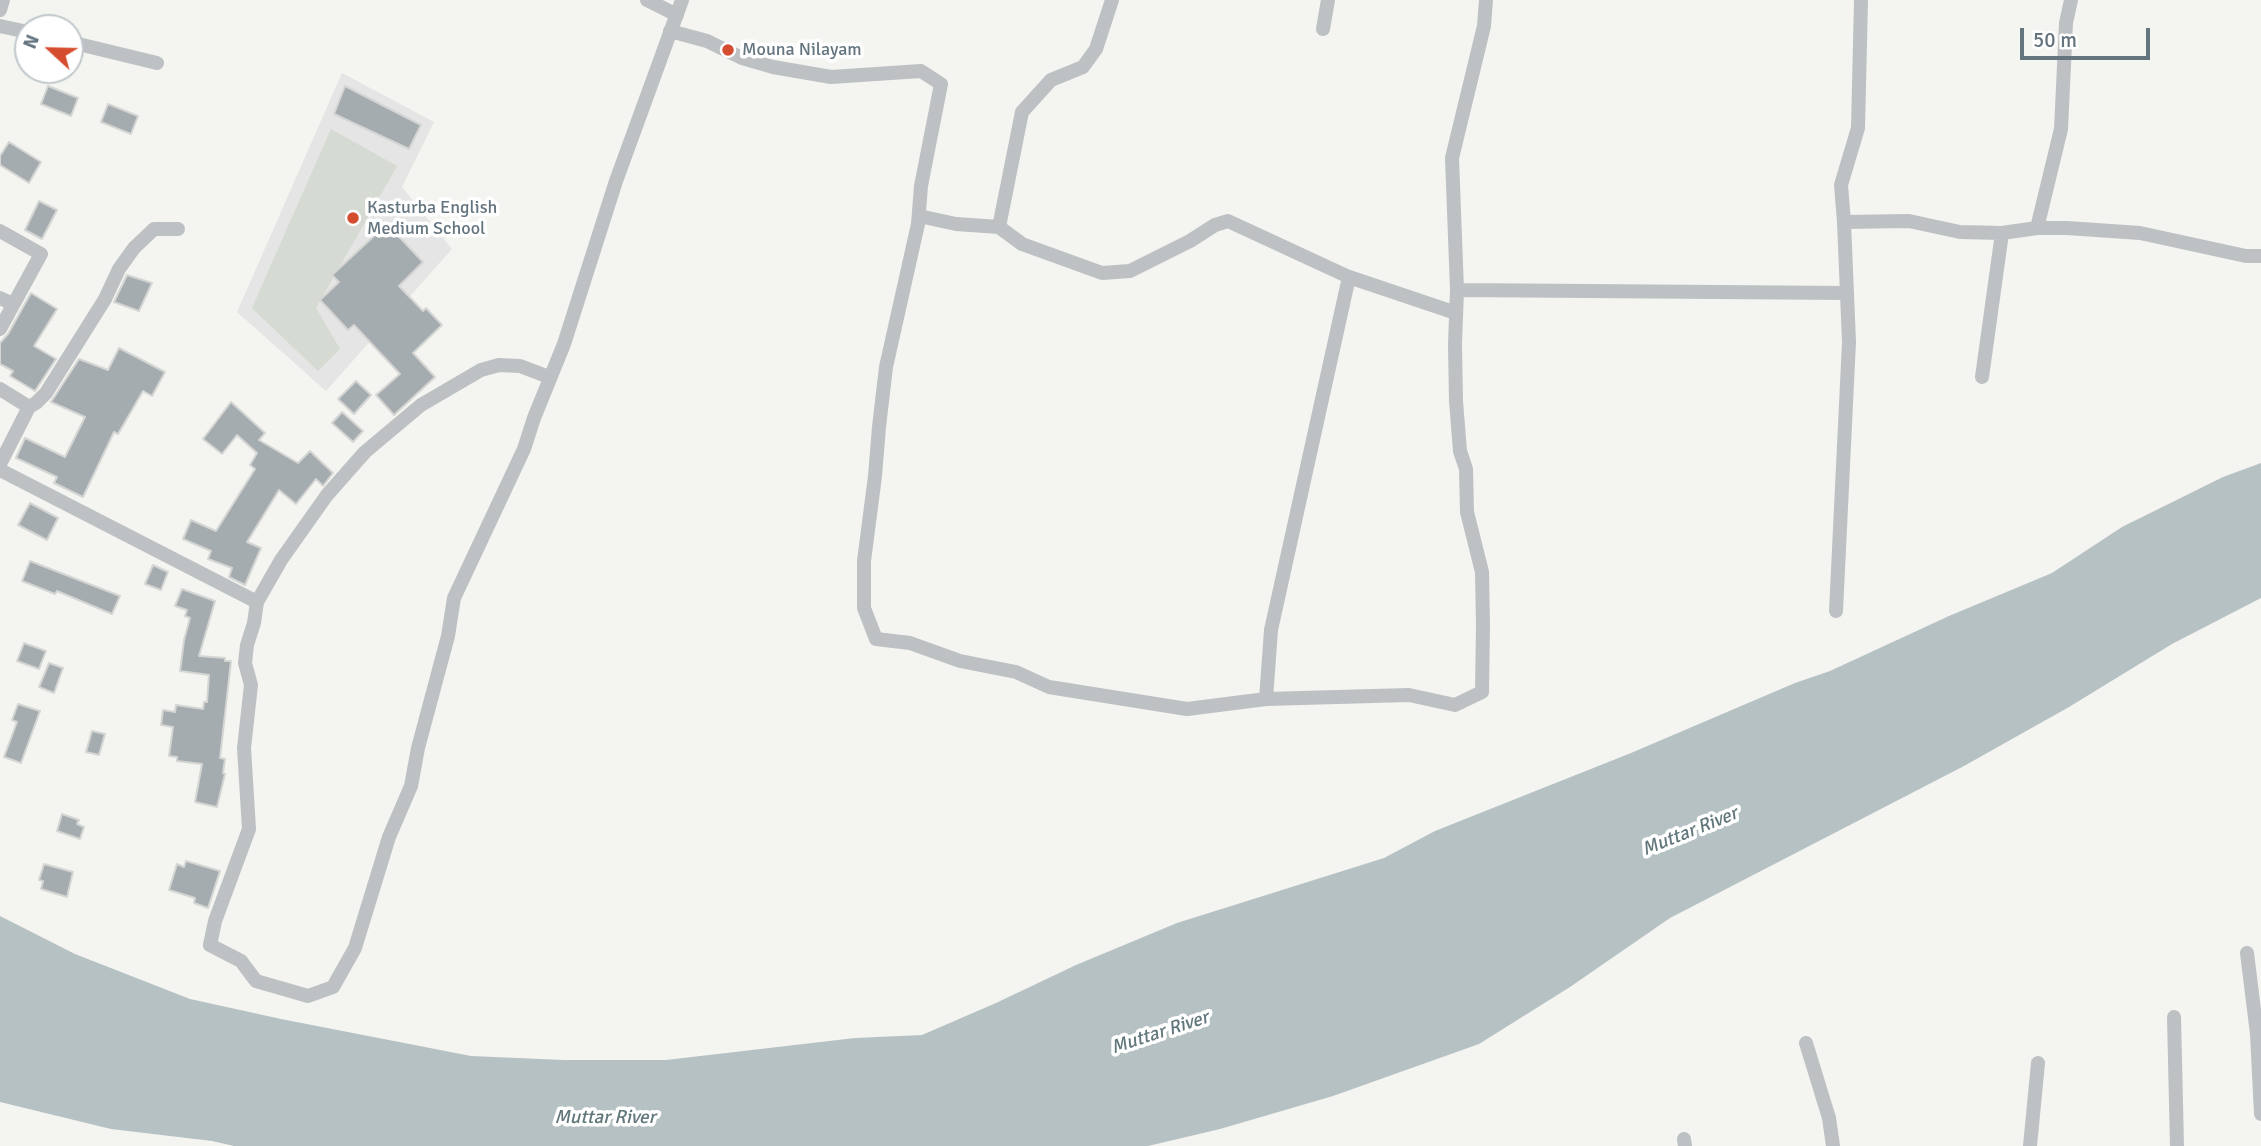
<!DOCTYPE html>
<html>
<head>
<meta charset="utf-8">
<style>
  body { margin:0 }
  #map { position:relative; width:2261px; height:1146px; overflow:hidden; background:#f4f4f0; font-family:Signika,sans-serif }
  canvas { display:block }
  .north { position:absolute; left:14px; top:14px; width:70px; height:70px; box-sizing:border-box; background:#fff; border:2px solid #c1c8cc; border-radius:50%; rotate:292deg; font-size:19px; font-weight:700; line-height:28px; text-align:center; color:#65757f }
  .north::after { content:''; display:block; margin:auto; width:24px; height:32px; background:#d54d2f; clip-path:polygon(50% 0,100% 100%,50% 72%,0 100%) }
  .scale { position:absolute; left:2020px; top:28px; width:130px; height:32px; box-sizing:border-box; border:4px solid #65757f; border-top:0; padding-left:9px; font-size:21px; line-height:24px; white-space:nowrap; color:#65757f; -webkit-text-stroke:5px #fff; paint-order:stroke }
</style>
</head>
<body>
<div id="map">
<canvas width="2261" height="1146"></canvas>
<div class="north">N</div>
<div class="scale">50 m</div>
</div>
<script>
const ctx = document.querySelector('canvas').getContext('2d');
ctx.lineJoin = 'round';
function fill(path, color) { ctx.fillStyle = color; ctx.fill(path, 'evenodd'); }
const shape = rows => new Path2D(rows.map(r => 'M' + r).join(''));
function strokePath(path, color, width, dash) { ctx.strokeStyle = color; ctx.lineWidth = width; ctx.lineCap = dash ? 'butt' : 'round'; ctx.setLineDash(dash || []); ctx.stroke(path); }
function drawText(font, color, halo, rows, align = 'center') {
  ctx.font = font + ' Signika,sans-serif'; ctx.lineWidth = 7; ctx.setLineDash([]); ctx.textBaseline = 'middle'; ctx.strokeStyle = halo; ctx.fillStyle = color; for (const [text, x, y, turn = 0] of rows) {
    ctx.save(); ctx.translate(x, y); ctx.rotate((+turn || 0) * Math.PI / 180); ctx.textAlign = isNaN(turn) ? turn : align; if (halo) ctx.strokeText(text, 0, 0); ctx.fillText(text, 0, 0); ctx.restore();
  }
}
fill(shape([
  [342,73,434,122,402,187,452,249,326,391,237,312]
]), '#e4e5e4');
fill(shape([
  [331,129,397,166,316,308,340,349,318,371,252,308]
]), '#d5dad2');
fill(shape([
  [2261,463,2261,598,2172,644,2069,707,1964,766,1670,918,1570,987,1479,1044,1333,1096,1220,1129,1148,1146,234,1146,212,1141,111,1129,0,1102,0,916,75,954,190,999,281,1019,471,1056,564,1060,666,1060,855,1038,922,1035,996,1003,1076,965,1177,923,1384,858,1435,831,1631,753,1795,683,1830,671,1949,616,2052,573,2122,527,2223,477]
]), '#b6c1c4');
const building = shape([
  [48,86,78,98,71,116,41,104,48,86],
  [345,86,421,125,409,149,334,114,345,86],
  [108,104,138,116,131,134,101,122,108,104],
  [9,142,41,162,29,183,0,165,0,156,9,142],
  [39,201,57,210,42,239,25,230,39,201],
  [387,224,423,262,399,286,423,311,426,308,442,325,413,353,435,377,394,415,376,395,400,374,354,325,348,330,320,300,339,282,332,275,387,224],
  [127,275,152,283,139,311,114,302,127,275],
  [31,293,57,309,34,346,56,359,35,391,10,376,13,371,0,364,0,343,8,334,31,293],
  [119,348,165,372,152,396,143,391,118,434,114,432,83,497,54,483,57,477,16,458,25,438,65,457,85,417,51,402,79,359,108,370,119,348],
  [356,381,371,395,354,414,338,399,356,381],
  [231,402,265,433,259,440,298,463,310,451,333,473,323,486,316,479,296,504,279,490,247,542,261,548,245,585,229,577,232,568,208,559,211,551,183,539,191,520,216,531,255,469,250,465,257,453,237,435,222,454,203,439,231,402],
  [342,412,363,431,353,442,332,423,342,412],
  [30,503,58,518,47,540,18,525,30,503],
  [30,561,120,596,112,614,57,591,55,594,22,581,30,561],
  [153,565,168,572,161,590,145,584,153,565],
  [182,589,215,601,199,656,225,658,225,661,231,661,220,758,225,759,223,773,225,774,217,807,195,802,202,764,177,761,177,757,169,756,173,727,161,725,163,710,175,712,176,705,203,709,204,702,207,702,209,675,180,671,184,640,190,618,185,616,187,610,175,606,182,589],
  [24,643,46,651,39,669,17,661,24,643],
  [49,663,63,668,54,693,39,687,49,663],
  [18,704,40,711,21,763,4,757,17,722,12,720,18,704],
  [92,731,105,734,99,755,86,752,92,731],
  [62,814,79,820,77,824,84,827,80,839,57,831,62,814],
  [186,861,220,871,208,908,194,903,195,898,169,890,177,864,184,867,186,861],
  [44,864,73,872,67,897,41,889,43,881,39,880,44,864]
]);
fill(building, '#a4acb0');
strokePath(building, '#d5d5d3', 2);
strokePath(shape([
  [647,0,677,15],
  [1861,0,1858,128,1841,185,1844,222,1909,221,1960,232,2002,233,2037,228,2067,228,2140,233,2246,256,2261,256],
  [0,10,3,0],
  [0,26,28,32],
  [1323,29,1328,0],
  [670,31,707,41,742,58,773,67,831,77,921,71,941,84,921,186,918,224,886,367,879,427,875,476,864,561,864,608,876,639,910,643,960,661,1016,672,1049,687,1187,709,1266,699,1409,695,1455,705,1482,692,1483,625,1482,572,1467,512,1466,469,1460,451,1456,401,1455,344,1457,290,1452,158,1484,26,1486,0],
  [70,42,157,63],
  [919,216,956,224,999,227,1022,244,1102,273,1130,271,1190,241,1215,225,1228,221,1349,277,1456,313],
  [999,227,1022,112,1051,80,1083,67,1096,49,1112,0],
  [2037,228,2061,129,2066,23,2071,0],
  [0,231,41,254,0,329],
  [1457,290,1847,293],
  [0,298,13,304],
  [1982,377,2002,233],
  [0,389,29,407,0,464],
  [29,407,36,403,46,393,105,299,119,269,134,248,154,229,178,229],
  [0,470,257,602,281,560,327,495,365,452,421,405,481,370,499,365,520,366,549,377],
  [257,602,254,623,247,645,245,663,251,685,244,748,249,829,215,921,210,945,241,961,256,981,308,996,333,987,355,948,389,837,411,786,418,748,448,636,454,598,524,449,534,418,564,344,616,181,682,0],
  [1836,611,1849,342,1844,222],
  [1266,699,1271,630,1349,277],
  [2247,953,2257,1034,2261,1114],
  [2174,1017,2177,1146],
  [1806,1043,1829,1118,1833,1146],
  [1684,1139,1685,1146],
  [2030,1146,2038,1063]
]), '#bdc1c4', 14);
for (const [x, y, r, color] of [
  [728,50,7,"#d54d2f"],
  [353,218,7,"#d54d2f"]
]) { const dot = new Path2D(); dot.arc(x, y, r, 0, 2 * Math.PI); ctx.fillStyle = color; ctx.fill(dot); strokePath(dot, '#fff', 2.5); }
drawText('18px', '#65757f', '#fff', [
  ["Mouna Nilayam",742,50],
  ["Kasturba English",367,208],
  ["Medium School",367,229]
], 'left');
drawText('italic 19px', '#61777c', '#fff', [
  ["Muttar River",1690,832,-22],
  ["Muttar River",1160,1033,-18],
  ["Muttar River",605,1118]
]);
</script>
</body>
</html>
